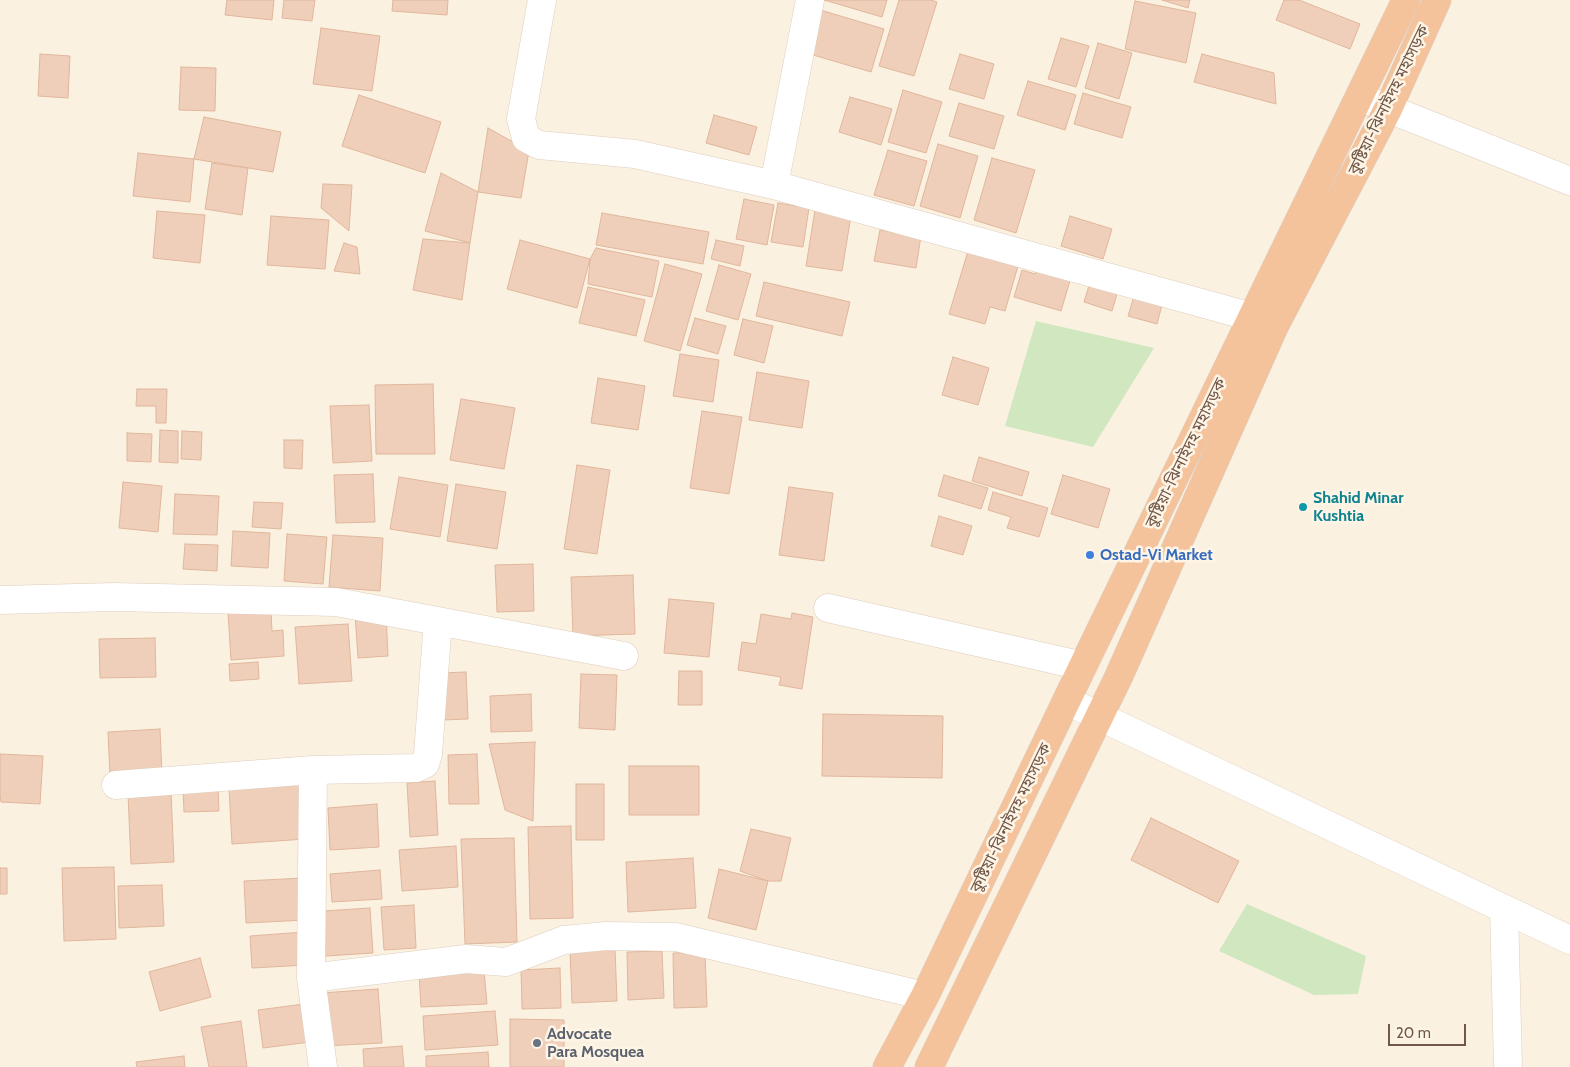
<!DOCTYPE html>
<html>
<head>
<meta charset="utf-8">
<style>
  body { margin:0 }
  #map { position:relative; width:1570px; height:1067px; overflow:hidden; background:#fbf1e1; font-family:Cabin,sans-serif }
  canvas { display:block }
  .scale { position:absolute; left:1388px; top:1024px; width:78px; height:22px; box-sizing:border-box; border:2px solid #705749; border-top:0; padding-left:6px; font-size:15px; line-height:18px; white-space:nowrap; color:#705749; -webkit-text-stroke:4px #fef5e6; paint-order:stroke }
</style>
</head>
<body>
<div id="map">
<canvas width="1570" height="1067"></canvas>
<div class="scale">20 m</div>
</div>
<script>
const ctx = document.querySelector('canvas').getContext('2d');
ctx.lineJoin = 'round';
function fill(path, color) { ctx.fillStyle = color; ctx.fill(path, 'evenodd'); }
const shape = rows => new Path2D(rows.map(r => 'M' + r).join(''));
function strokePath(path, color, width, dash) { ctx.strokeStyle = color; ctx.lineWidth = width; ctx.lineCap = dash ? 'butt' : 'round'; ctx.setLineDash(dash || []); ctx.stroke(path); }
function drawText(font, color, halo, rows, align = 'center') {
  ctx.font = font + ' Cabin,"Noto Sans Bengali",sans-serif'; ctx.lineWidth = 5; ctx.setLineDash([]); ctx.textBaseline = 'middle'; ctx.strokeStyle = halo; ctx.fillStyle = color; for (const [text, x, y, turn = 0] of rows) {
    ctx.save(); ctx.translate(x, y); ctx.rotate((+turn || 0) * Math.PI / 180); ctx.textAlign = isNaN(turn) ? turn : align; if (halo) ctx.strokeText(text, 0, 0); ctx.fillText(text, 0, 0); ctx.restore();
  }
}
fill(shape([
  [1036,321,1154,348,1093,447,1005,426],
  [1247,904,1366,956,1358,994,1314,995,1219,951]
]), '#d0e7c0');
const building = shape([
  [227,0,274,0,272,20,225,15,227,0],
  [284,0,315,0,312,21,282,18,284,0],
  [393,0,448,0,447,15,392,11,393,0],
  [824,0,887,0,882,17,824,0],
  [899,0,931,0,937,2,914,76,879,66,899,0],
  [1162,0,1190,0,1188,8,1162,0],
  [1284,0,1299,0,1360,24,1350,49,1276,20,1284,0],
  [1135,1,1196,13,1186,63,1125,49,1135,1],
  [817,9,884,29,871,72,803,52,817,9],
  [321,28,380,36,372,91,313,84,321,28],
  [1061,38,1089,46,1076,87,1048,79,1061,38],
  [1098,43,1132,53,1119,99,1085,88,1098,43],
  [40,54,70,56,68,98,38,96,40,54],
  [960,54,994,64,984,99,949,89,960,54],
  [1202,54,1274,73,1276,104,1194,82,1202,54],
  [181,67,216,68,215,111,179,110,181,67],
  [1028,81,1076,95,1065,130,1017,115,1028,81],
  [903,90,942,102,926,153,888,142,903,90],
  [1083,93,1131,107,1122,138,1074,124,1083,93],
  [359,95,441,122,425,173,342,146,359,95],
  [850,97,892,109,881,145,839,132,850,97],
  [959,103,1004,116,994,149,949,136,959,103],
  [714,115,757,127,749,155,706,143,714,115],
  [204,117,281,132,273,172,194,159,204,117],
  [488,128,529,151,521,198,478,192,488,128],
  [938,144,978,156,960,218,920,206,938,144],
  [888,150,927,161,914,206,874,195,888,150],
  [138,153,194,159,190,202,133,196,138,153],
  [992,158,1035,170,1016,233,974,220,992,158],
  [212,163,248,168,242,215,205,209,212,163],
  [441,173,478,192,470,243,425,231,441,173],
  [323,184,352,185,349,231,321,208,323,184],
  [744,199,774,205,767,245,736,239,744,199],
  [778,203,809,208,803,247,771,242,778,203],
  [815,210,851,216,842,271,806,266,815,210],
  [157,211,205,215,200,263,153,258,157,211],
  [602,213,709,232,703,264,596,245,602,213],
  [271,216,329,220,325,269,267,265,271,216],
  [1070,216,1112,229,1103,259,1061,246,1070,216],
  [880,230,921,236,916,268,874,261,880,230],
  [423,239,470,243,462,300,413,290,423,239],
  [520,240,590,259,577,308,507,289,520,240],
  [716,240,744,246,740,266,711,259,716,240],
  [344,243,357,247,360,274,334,271,344,243],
  [596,248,659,261,652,297,588,284,590,259,596,248],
  [968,251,1018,266,1005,311,990,307,985,324,949,314,968,251],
  [1038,263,1072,274,1061,311,1014,297,1022,270,1035,274,1038,263],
  [665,264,702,274,680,351,644,341,665,264],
  [719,265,751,274,738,320,706,311,719,265],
  [1091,279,1119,287,1112,311,1084,302,1091,279],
  [764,282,850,302,842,336,756,316,764,282],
  [588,287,645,300,636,336,579,323,588,287],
  [1134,296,1162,305,1157,324,1128,316,1134,296],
  [695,318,726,326,718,354,687,345,695,318],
  [743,319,773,326,764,363,734,355,743,319],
  [680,354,719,360,713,402,673,396,680,354],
  [953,357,989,368,978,405,942,395,953,357],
  [757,372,809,381,802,428,749,420,757,372],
  [598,378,645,386,638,430,591,423,598,378],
  [433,384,435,454,376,454,375,385,433,384],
  [137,389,167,389,166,423,156,423,156,406,136,406,137,389],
  [461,399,515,408,504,469,450,460,461,399],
  [369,405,372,461,333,463,330,406,369,405],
  [702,411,742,417,729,494,690,488,702,411],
  [160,430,178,431,178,463,159,462,160,430],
  [182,431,202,432,201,460,181,459,182,431],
  [127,433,152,434,151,462,127,461,127,433],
  [284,440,303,440,302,469,284,468,284,440],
  [979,457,1029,472,1022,496,972,481,979,457],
  [577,465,610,470,597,554,564,549,577,465],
  [373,474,375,522,336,523,334,475,373,474],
  [944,475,988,488,981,509,938,496,944,475],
  [1063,475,1110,489,1098,528,1051,514,1063,475],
  [399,477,448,485,440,537,390,529,399,477],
  [123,482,162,486,158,532,119,528,123,482],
  [456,484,506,492,497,549,447,541,456,484],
  [789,487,833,493,824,561,779,555,789,487],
  [993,492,1048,508,1039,537,1007,528,1011,517,988,510,993,492],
  [175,494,219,496,217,535,173,534,175,494],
  [254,502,283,503,281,529,252,527,254,502],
  [939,516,972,526,963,555,931,546,939,516],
  [233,531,270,533,268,568,231,566,233,531],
  [287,534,327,537,323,584,284,581,287,534],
  [333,535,383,538,380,591,329,587,333,535],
  [185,544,218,545,217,571,183,569,185,544],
  [533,564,534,611,497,612,495,565,533,564],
  [633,575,635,634,573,636,571,577,633,575],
  [669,599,714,603,709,657,664,653,669,599],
  [271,610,272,631,283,630,284,656,231,660,228,613,271,610],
  [386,612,388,656,358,658,355,614,386,612],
  [792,613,813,617,802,689,779,685,781,677,738,670,742,642,756,644,761,614,791,619,792,613],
  [348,624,352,681,299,684,295,627,348,624],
  [155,638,156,677,100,678,99,639,155,638],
  [258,662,259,679,230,681,229,664,258,662],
  [679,671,702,671,702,705,678,705,679,671],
  [466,672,468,719,443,720,441,673,466,672],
  [581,674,617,675,615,730,579,728,581,674],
  [531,694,532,731,491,732,490,696,531,694],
  [823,714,943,716,942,778,822,776,823,714],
  [160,729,162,774,110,776,108,732,160,729],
  [535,742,533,821,505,810,489,744,535,742],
  [0,754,43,756,40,804,1,802,0,796,0,754],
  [477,754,479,804,449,804,448,755,477,754],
  [629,766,699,766,699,815,629,815,629,766],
  [435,781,438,835,410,837,407,783,435,781],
  [303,783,306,839,232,844,229,788,303,783],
  [576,784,604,784,604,840,576,840,576,784],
  [218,787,219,811,184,812,183,788,218,787],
  [171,792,174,862,131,864,128,794,171,792],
  [377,804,379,847,330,850,328,808,377,804],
  [1151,818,1239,861,1218,903,1131,860,1151,818],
  [571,826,573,918,530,919,528,827,571,826],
  [751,829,791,838,781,881,768,881,740,871,751,829],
  [514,838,517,942,465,944,461,839,514,838],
  [456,846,458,887,402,891,399,850,456,846],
  [693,858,696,908,628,912,626,862,693,858],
  [114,867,116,939,64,941,62,868,114,867],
  [0,868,7,868,7,894,0,894,0,868],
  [719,869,768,881,756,930,708,918,719,869],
  [380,870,382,899,332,902,330,874,380,870],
  [304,878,306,920,246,923,244,881,304,878],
  [162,885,164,926,119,928,118,886,162,885],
  [414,905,416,948,384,950,381,907,414,905],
  [370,908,373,953,326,956,323,911,370,908],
  [304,932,307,965,252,968,250,936,304,932],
  [615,949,617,1001,572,1003,570,950,615,949],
  [662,951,664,998,628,1000,627,952,662,951],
  [705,952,707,1007,674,1008,673,953,705,952],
  [200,958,211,997,160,1011,149,972,200,958],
  [560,968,561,1008,522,1009,521,970,560,968],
  [484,970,487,1004,421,1007,419,974,484,970],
  [378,989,382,1043,324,1046,321,993,378,989],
  [304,1004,310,1042,263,1048,258,1010,304,1004],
  [495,1011,498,1045,425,1050,423,1016,495,1011],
  [510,1019,564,1020,564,1067,510,1067,510,1019],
  [241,1021,247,1067,209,1067,201,1027,241,1021],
  [402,1046,404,1067,364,1067,363,1049,402,1046],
  [488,1052,489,1067,426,1067,426,1056,488,1052],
  [184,1056,185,1067,137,1067,136,1062,184,1056]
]);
fill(building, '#efcfba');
strokePath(building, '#e0b69b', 1);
const minor = shape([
  [542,0,521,119,526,138,539,145,635,154,774,185,1252,317],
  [1359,97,1570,181],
  [774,185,810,0],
  [0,600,114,597,336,602,624,656],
  [828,608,1083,666],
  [1067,701,1570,940],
  [313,770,311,978,323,1067],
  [116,785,313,770,416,768,425,764,428,754,438,621],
  [1504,909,1508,1067],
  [311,978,466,959,506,962,564,940,606,936,676,937,925,996]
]);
const trunk = shape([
  [887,1067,925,996,1083,666,1406,0],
  [929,1067,1119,676,1274,327,1388,109,1437,0]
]);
strokePath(minor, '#decdbd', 29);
strokePath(trunk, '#dad3d0', 29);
strokePath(minor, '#fff', 28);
strokePath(trunk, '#f4c39b', 28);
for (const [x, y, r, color] of [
  [1303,507,5,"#0f9aa8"],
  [1090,555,5,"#3f7fe0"],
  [537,1043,5,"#6b7280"]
]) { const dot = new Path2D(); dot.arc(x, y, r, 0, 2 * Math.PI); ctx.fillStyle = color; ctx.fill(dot); strokePath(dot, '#fef5e6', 2); }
drawText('16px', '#705749', '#fef5e6', [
  ["কুষ্টিয়া-ঝিনাইদহ মহাসড়ক",1389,100,-64],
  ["কুষ্টিয়া-ঝিনাইদহ মহাসড়ক",1186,453,-64],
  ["কুষ্টিয়া-ঝিনাইদহ মহাসড়ক",1011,818,-64]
]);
drawText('bold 16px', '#0d838f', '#fef5e6', [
  ["Shahid Minar",1313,498],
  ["Kushtia",1313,516]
], 'left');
drawText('bold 16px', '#366cbe', '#fef5e6', [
  ["Ostad-Vi Market",1100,555]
], 'left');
drawText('bold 16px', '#5b616d', '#fef5e6', [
  ["Advocate",547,1034],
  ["Para Mosquea",547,1052]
], 'left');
</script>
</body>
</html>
